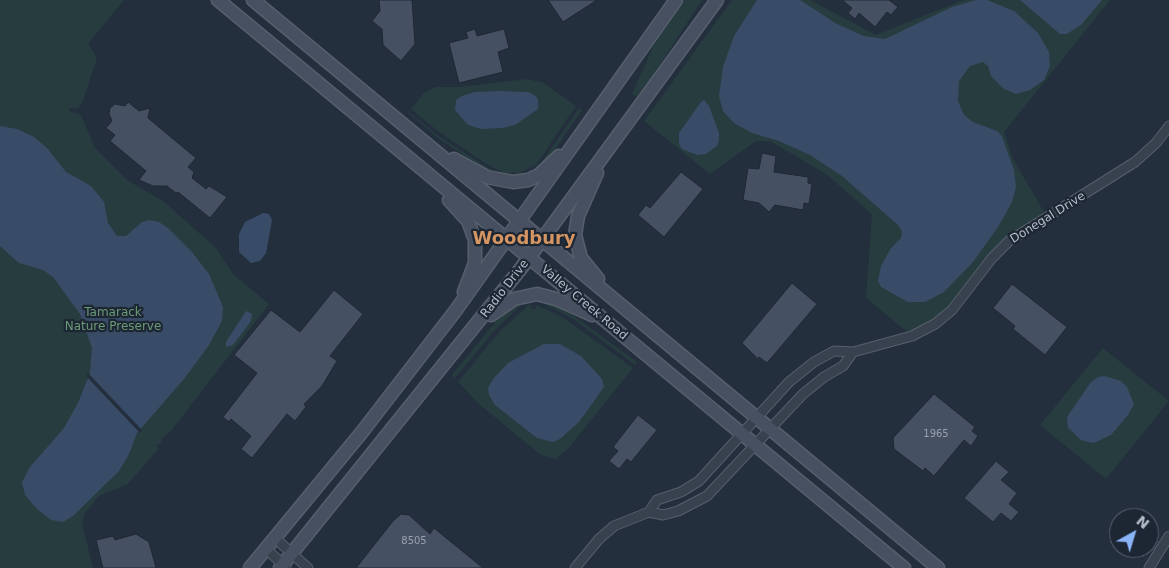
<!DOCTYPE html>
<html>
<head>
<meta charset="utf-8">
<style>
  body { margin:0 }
  #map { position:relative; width:1169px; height:568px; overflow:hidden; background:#242f3e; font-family:"DejaVu Sans",sans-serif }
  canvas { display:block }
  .north { position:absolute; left:1109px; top:508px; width:50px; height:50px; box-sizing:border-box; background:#1d2633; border:1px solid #59626f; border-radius:50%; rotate:39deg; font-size:14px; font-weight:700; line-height:20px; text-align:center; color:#b4bcc9 }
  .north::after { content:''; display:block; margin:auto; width:18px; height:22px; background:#8ab4f8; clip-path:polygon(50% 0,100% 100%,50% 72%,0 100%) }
</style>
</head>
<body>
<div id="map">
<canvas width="1169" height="568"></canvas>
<div class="north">N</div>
</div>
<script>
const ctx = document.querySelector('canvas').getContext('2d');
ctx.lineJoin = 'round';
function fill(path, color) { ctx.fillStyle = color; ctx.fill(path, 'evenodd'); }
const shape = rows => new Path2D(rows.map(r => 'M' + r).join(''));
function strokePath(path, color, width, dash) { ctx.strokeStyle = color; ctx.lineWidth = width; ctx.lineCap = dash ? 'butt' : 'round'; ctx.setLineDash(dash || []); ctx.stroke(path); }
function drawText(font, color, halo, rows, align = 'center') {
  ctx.font = font + ' "DejaVu Sans",sans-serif'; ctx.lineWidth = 4.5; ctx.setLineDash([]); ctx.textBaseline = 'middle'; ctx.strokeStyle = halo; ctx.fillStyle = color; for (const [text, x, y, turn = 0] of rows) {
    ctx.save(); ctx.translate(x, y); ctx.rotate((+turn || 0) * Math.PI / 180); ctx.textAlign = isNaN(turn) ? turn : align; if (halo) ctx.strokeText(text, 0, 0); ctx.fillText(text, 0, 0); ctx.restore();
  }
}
fill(shape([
  [0,0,124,0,88,44,97,58,83,101,78,108,70,108,69,111,81,115,95,148,127,180,163,201,215,247,234,275,269,304,171,431,162,438,161,443,156,446,159,448,128,484,99,496,85,513,82,523,93,568,0,568],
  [685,0,702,0,652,77,636,97,632,94,657,38],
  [732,0,810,0,876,35,963,0,1110,0,1004,132,1013,159,1047,217,1009,241,960,301,912,336,866,298,872,214,826,174,770,141,756,141,710,174,644,121],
  [527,79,544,83,576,106,536,165,519,173,504,173,485,163,439,132,411,109,425,92,436,87,460,87],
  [579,108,582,110,547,161,537,169],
  [409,112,440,137,496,173,486,170,441,140,408,113],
  [537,300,561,307,637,362,635,365,575,320],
  [524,302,493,332,455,378,452,375,502,314,512,306],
  [530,304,532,309,536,309,536,305,561,316,633,368,567,450,555,459,541,455,480,405,458,382,501,330],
  [1103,348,1169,401,1106,479,1040,425]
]), '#263c3f');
fill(shape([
  [757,0,800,0,837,24,864,36,885,39,952,7,976,0,987,0,1014,11,1038,33,1049,52,1050,66,1044,80,1030,90,1016,94,1004,89,991,76,988,66,983,62,970,66,959,81,958,101,964,115,973,122,997,131,1002,136,1014,170,1016,187,1012,202,998,227,973,262,944,292,925,302,908,302,881,287,878,281,881,266,891,248,901,238,902,232,898,225,842,176,810,155,779,141,752,133,734,123,723,111,719,96,723,67,734,36],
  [1020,0,1102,0,1081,25,1067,34,1060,34],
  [500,91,528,92,534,95,538,99,538,109,515,125,502,128,481,129,468,125,455,110,456,100,462,96,475,92],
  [704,100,709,106,719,133,719,140,717,146,706,154,697,155,682,149,679,144,679,133,701,102],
  [0,126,17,129,34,137,47,148,66,172,91,186,104,202,108,223,117,236,126,236,142,222,149,220,159,222,168,228,191,251,209,274,223,307,222,321,209,345,184,379,137,433,129,454,119,471,73,516,63,522,51,520,37,509,25,495,22,482,30,467,64,428,78,403,90,373,92,348,80,314,53,277,43,270,19,263,0,246],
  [263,213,269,214,272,220,266,253,260,261,251,263,239,252,239,234,245,222],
  [246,311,252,314,251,321,233,345,226,347,226,342],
  [544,344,560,344,581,356,602,379,604,387,579,422,560,439,553,442,537,438,495,405,489,395,488,388,493,379,508,363],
  [1105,376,1121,381,1127,387,1134,404,1128,415,1111,435,1094,443,1088,442,1081,440,1068,428,1067,417,1091,382,1098,377]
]), '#394c67');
fill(shape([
  [87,372,142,430,140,433,86,376]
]), '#242f3e');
const building = shape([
  [379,0,412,0,415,44,401,61,383,45,382,29,372,21,380,11,379,0],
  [548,0,597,0,563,22,548,0],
  [842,0,889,0,898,7,891,15,887,12,875,27,859,13,855,19,848,13,852,8,842,0],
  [475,29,477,36,504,29,509,48,498,52,503,72,459,83,449,43,468,38,466,32,475,29],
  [128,102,139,111,150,108,148,118,196,158,188,167,194,172,192,178,206,189,209,186,227,197,210,218,178,192,176,193,167,186,153,186,139,180,146,171,110,141,115,135,106,128,112,121,109,114,110,108,115,104,125,106,128,102],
  [762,153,776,156,774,172,808,177,808,183,812,184,809,204,804,203,803,210,775,205,769,212,759,203,743,200,748,168,759,169,762,153],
  [681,172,703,189,664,237,638,215,646,205,650,208,681,172],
  [792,283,817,304,767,363,759,357,758,359,742,343,792,283],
  [1012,284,1067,327,1045,355,1013,329,1015,326,993,308,1012,284],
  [334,290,363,314,330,356,337,361,322,386,304,404,306,407,295,421,287,414,252,458,241,449,251,436,231,419,229,422,223,417,257,373,234,355,271,310,300,332,334,290],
  [934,394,975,427,972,431,978,436,971,446,964,440,934,476,925,468,923,471,894,449,893,438,934,394],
  [638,415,657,430,631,462,627,459,619,469,609,461,618,451,613,447,638,415],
  [996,461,1009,472,1001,480,1017,493,1009,504,1019,512,1011,521,1001,513,993,522,964,498,996,461],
  [401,514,409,515,430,534,434,528,483,568,356,568,393,521,401,514],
  [136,534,149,542,156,568,103,568,96,540,113,536,115,540,136,534]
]);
fill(building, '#455162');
strokePath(building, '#1f2835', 1);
const street = shape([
  [649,512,657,500,681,492,699,481,789,382,814,362,834,351,853,352,912,336,935,324,952,310,992,258,1009,241,1135,162,1156,143,1169,126],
  [275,538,308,568],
  [266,549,286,567],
  [575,568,599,539,614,526,649,512,663,515,678,511,707,496,803,394,824,377,843,366,853,352],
  [1149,568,1169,536]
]);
const secondary = shape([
  [218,0,904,568],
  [253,0,938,568],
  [454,159,487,177,513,182,528,180,539,175,559,156],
  [597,173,578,216,575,235,581,258,598,279],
  [449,200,468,221,475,240,475,263,464,292],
  [491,315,514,299,537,294,556,299,592,315],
  [250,568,362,432,456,310,676,0],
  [280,568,522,267,717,0]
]);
strokePath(street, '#565f6c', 11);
strokePath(secondary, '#565f6c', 15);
strokePath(street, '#38414e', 9);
strokePath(secondary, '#465061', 12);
drawText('10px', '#98a1af', null, [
  ["1965",936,434],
  ["8505",414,541]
]);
drawText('12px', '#b4bcc9', '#1d2633', [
  ["Donegal Drive",1048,218,-32],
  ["Radio Drive",505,289,-52],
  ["Valley Creek Road",584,303,40]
]);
drawText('12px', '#6b9a76', '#1d2633', [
  ["Tamarack",113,313],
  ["Nature Preserve",113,327]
]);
drawText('bold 18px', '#d59563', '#1d2633', [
  ["Woodbury",524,239]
]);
</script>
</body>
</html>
